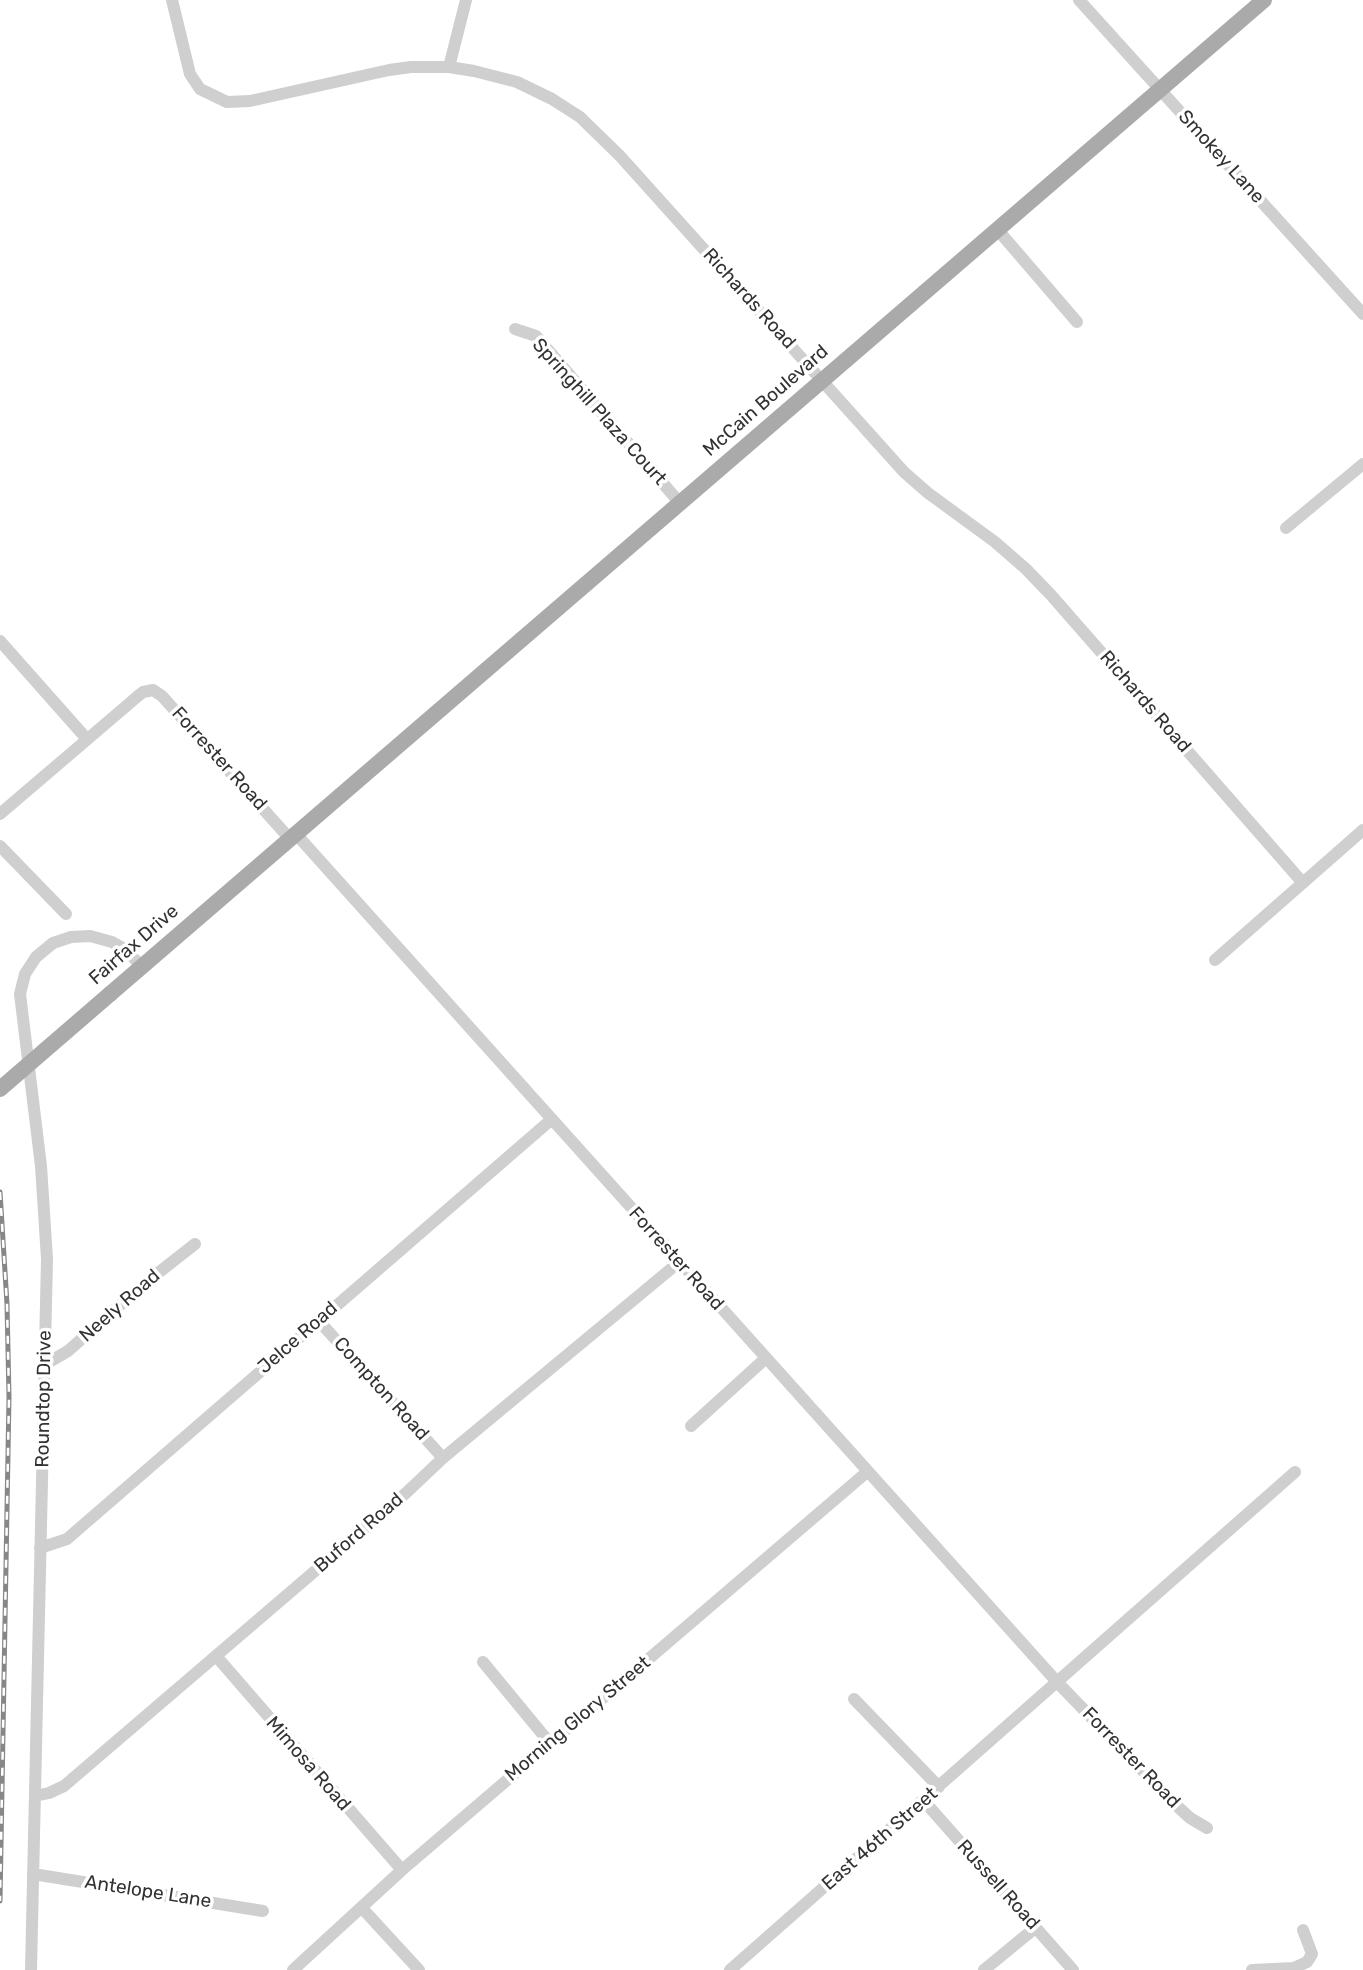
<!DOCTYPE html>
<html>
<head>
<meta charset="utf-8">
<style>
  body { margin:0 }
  canvas { display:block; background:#fff }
</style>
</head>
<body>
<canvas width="1363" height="1970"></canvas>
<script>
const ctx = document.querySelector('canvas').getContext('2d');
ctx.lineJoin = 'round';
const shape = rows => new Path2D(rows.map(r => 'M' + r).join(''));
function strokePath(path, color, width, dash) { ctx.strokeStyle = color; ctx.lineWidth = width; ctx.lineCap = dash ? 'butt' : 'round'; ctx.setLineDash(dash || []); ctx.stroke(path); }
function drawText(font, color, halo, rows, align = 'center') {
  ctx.font = font + ' Rubik,sans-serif'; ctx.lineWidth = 7; ctx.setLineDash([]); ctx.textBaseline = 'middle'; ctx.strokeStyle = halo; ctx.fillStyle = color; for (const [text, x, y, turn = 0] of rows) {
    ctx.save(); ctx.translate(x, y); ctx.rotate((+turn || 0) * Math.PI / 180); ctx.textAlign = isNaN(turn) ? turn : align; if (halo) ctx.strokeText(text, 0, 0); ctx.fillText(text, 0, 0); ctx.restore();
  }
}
strokePath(shape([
  [172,0,190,74,200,89,227,102,250,101,389,70,411,67,449,67,474,71,517,82,552,99,580,117,620,156,904,472,928,493,995,542,1026,569,1051,595,1303,883],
  [1079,0,1363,314],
  [449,67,466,0],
  [997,229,1077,322],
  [515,329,536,336,679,502],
  [1286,528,1363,464],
  [0,641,86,738],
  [0,814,138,696,143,692,153,690,162,696,290,839],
  [296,834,1058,1683,1176,1805,1190,1818,1207,1828],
  [0,846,66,914],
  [1215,960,1363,830],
  [318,1320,443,1458],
  [44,1365,68,1351,144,1284,195,1244],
  [691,1426,766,1358],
  [40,1548,67,1539,552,1119],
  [216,1656,402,1870],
  [483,1662,549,1742],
  [854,1699,939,1787],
  [35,1796,49,1793,64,1786,406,1493,443,1458,678,1263],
  [924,1801,1073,1970],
  [33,1874,263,1911],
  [362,1908,419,1970],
  [31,1970,47,1259,41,1166,20,994,25,974,36,957,53,943,71,937,90,936,112,942,126,950,142,967],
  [293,1970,402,1870,867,1472],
  [730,1970,1295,1472],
  [984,1970,1035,1928],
  [1252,1970,1294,1968,1307,1962,1312,1954,1303,1930]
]), '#cfcfcf', 12);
strokePath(shape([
  [110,994,1264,0]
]), '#aaa', 16);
const rail = shape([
  [0,1192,7,1304,9,1397,0,1901]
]);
strokePath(rail, '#878787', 5);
strokePath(rail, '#fff', 2.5, [8]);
strokePath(shape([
  [0,1089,110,994]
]), '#aaa', 16);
drawText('19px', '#323232', '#fff', [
  ["Smokey Lane",1221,157,48],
  ["Richards Road",749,299,48],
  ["McCain Boulevard",766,401,-41],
  ["Springhill Plaza Court",599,412,48],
  ["Richards Road",1145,702,49],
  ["Forrester Road",219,759,48],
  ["Fairfax Drive",134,945,-41],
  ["Forrester Road",676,1259,48],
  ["Neely Road",120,1306,-41],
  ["Jelce Road",298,1338,-41],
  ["Compton Road",381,1389,48],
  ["Roundtop Drive",44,1399,-89],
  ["Buford Road",359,1533,-41],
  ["Morning Glory Street",578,1719,-40],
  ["Forrester Road",1131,1758,46],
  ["Mimosa Road",308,1764,49],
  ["East 46th Street",880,1839,-41],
  ["Russell Road",998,1885,48],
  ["Antelope Lane",148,1892,9]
]);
</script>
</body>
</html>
